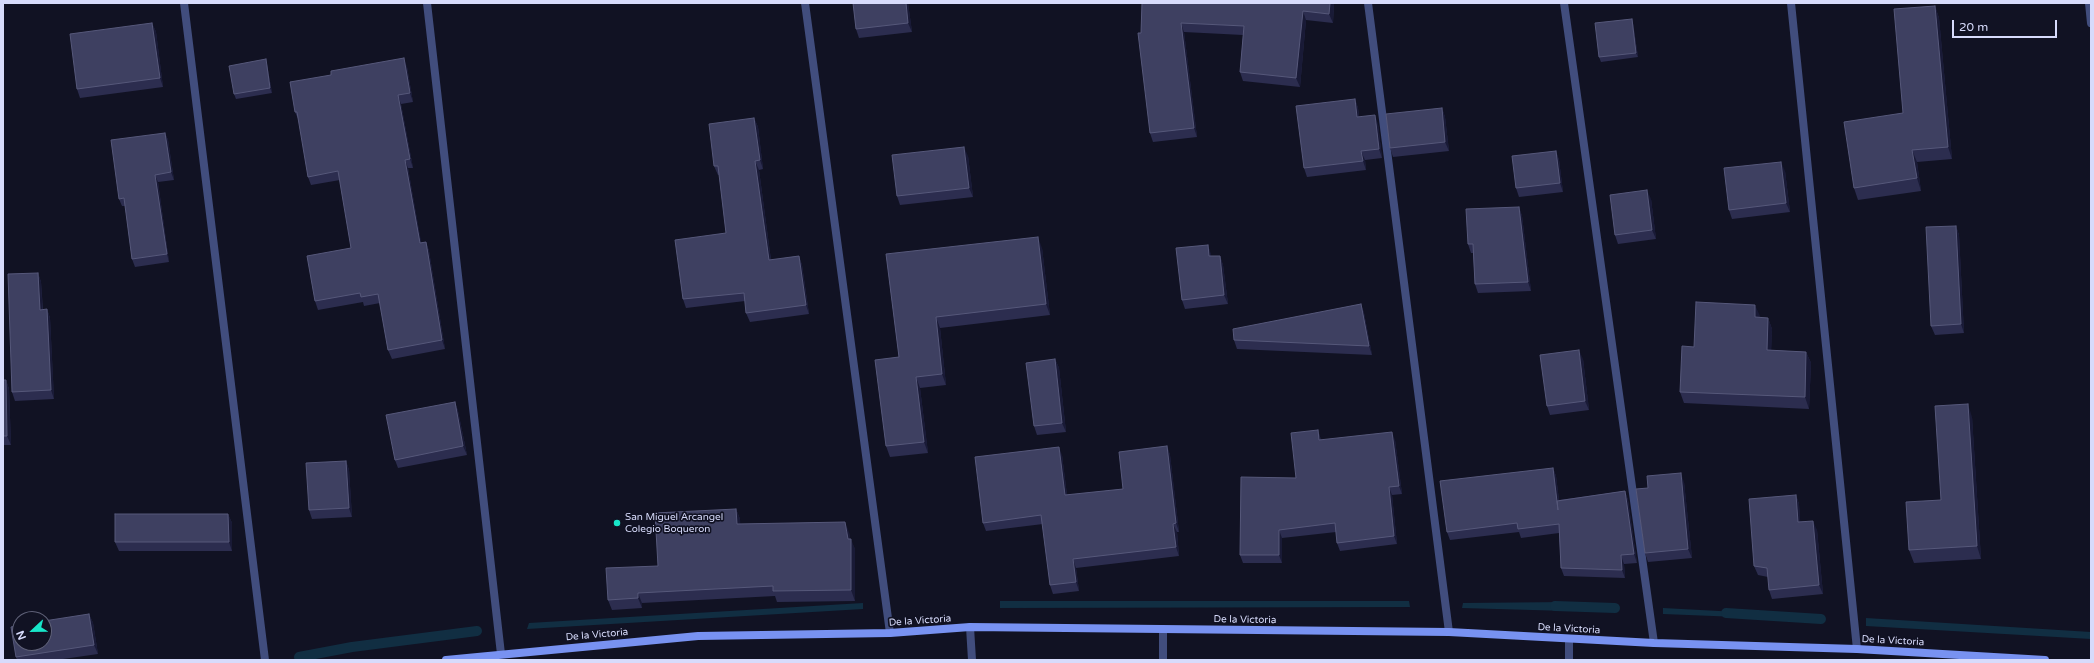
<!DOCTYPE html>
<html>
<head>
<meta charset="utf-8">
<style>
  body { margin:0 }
  #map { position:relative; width:2094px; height:663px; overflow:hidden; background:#111223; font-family:"Varela Round",sans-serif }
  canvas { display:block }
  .frame { position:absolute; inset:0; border:4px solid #d7dbfb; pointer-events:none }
  .north { position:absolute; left:12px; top:611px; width:40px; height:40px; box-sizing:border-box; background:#111223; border:1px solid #606279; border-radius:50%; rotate:248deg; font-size:11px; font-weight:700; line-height:16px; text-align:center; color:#d7dbfb }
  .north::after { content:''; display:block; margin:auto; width:14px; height:18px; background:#18e6c9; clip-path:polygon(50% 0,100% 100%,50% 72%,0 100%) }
  .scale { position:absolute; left:1952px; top:20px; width:105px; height:18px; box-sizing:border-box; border:2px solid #d7dbfb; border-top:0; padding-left:5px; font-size:12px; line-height:14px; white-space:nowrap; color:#d7dbfb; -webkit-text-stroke:3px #111223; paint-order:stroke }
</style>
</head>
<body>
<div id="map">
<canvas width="2094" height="663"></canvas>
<div class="frame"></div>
<div class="north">N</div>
<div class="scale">20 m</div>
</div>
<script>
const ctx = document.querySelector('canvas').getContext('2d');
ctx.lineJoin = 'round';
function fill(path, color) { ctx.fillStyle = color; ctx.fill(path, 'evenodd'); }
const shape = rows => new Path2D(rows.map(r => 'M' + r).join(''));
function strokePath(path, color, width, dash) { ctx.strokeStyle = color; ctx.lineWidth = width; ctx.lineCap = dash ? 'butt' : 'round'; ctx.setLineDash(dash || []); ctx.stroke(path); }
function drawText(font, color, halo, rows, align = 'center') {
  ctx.font = font + ' "Varela Round",sans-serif'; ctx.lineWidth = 3.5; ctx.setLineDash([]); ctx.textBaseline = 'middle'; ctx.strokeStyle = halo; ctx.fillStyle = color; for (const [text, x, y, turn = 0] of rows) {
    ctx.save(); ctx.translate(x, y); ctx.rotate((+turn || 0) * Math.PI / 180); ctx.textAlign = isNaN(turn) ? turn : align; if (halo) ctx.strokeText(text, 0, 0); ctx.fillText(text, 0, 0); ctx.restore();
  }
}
fill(shape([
  [1000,601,1409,601,1410,607,1000,608],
  [1567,602,1567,611,1462,608,1463,603],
  [863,603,863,609,527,629,529,623],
  [1663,608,1738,612,1738,617,1663,614],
  [1866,618,2091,632,2091,639,1866,626]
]), '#112e42');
strokePath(shape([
  [1555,606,1615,608],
  [1726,613,1821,619],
  [299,657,352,647,477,631]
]), '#112e42', 10);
strokePath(shape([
  [1564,3,1654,643]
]), '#414d7d', 8);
strokePath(shape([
  [184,3,265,660],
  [427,3,501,654],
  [805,3,890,633],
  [1368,3,1449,632],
  [1791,3,1857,649],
  [2089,3,2091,23],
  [970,627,972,660],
  [1163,629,1163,660],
  [1569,639,1569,660]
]), '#414d7d', 8);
strokePath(shape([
  [446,660,698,636,890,633,970,627,1449,632,1654,643,1857,649,2045,660]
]), '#7892f1', 8);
fill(shape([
  [853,3,908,3,912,32,859,38,856,29],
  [1142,3,1334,3,1333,23,1306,20,1300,87,1243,81,1240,72,1243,35,1184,32,1197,137,1153,142,1150,133,1141,33],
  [1935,6,1939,18,1952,159,1917,162,1921,191,1858,200,1854,188,1903,113],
  [1632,19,1633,23,1638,57,1601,62,1599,57],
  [152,23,156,32,163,87,80,98,77,89],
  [267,64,272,93,236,99,234,94],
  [407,67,413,102,401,104,413,168,408,168,421,243,426,242,429,251,445,349,392,359,388,350,380,303,364,306,363,302,318,310,315,301,351,248,340,180,311,185,308,177,299,121,295,112],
  [1355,99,1358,108,1359,117,1378,124,1382,158,1365,160,1366,170,1307,177,1304,168],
  [1442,108,1445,117,1449,151,1393,157,1390,148],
  [754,118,758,127,763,169,759,170,771,260,799,256,802,265,809,314,750,322,746,313,745,301,686,308,683,299,726,233,719,175,718,175,714,166],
  [165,133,168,140,174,180,158,182,169,262,135,267,132,259,125,206,122,206,119,199],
  [1556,151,1559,160,1563,192,1519,197,1516,188],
  [968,156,973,197,900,205,897,196],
  [1785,171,1790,212,1732,219,1729,210],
  [1651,199,1656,239,1618,244,1615,235],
  [1519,207,1522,216,1531,291,1478,293,1475,284,1473,253,1471,253,1468,244],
  [1956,226,1959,235,1964,333,1935,335,1931,326],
  [1208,245,1211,256,1220,256,1223,265,1228,304,1185,309,1182,300],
  [1042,248,1050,315,940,328,946,385,920,388,928,453,890,457,886,446,899,357,886,254],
  [38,273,41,282,43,310,47,309,50,318,54,399,15,401,12,392],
  [1361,304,1364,313,1372,355,1237,349,1234,340],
  [1760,316,1759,317,1768,318,1772,329,1771,350,1806,352,1811,363,1809,409,1684,403,1680,392,1694,347],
  [1055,359,1059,368,1066,432,1037,435,1034,426],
  [1583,359,1589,410,1550,415,1547,406],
  [3,380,6,380,9,389,11,445,3,445],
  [455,402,458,411,467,455,398,468,395,460],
  [1972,417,1981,559,1914,563,1909,550,1941,500],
  [1318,430,1321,440,1395,440,1402,494,1392,495,1397,544,1340,551,1337,543,1336,532,1282,538,1282,563,1243,563,1240,555,1296,478],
  [1167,446,1170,455,1179,532,1177,532,1179,556,1076,568,1079,591,1053,594,1050,585,1043,524,986,531,983,523,1062,455,1067,495,1123,489],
  [346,461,349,470,352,517,312,519,309,510],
  [1553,468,1556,476,1559,500,1625,491,1628,500,1637,563,1624,564,1625,578,1564,576,1561,568,1559,533,1521,538,1519,532,1450,540,1447,532],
  [1684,482,1692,558,1648,562,1645,553,1648,488],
  [1796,495,1799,504,1800,522,1817,530,1823,594,1772,599,1769,590,1768,577,1758,575,1754,566],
  [736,509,740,519,740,524,849,532,850,539,855,549,855,601,777,602,775,596,642,603,642,608,612,610,608,600,658,566],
  [228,514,232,523,232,551,119,551,115,542],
  [89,614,93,623,98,654,56,660,17,660,16,657]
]), '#2c2d4f');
fill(shape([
  [906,3,908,3,912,32,908,23],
  [1330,3,1334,3,1333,23,1329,14],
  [1935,6,1939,18,1952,159,1948,147],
  [1303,11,1306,20,1300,87,1296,78],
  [1632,19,1633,23,1638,57,1636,53],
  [152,23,156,32,163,87,160,78],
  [1181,23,1184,32,1197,137,1194,128],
  [404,58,407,67,413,102,410,93],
  [266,59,267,64,272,93,270,88],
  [398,95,401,104,413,168,410,159],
  [1355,99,1358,108,1360,126,1357,117],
  [1442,108,1445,117,1449,151,1445,142],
  [1375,115,1378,124,1382,158,1379,149],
  [754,118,758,127,763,169,760,160],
  [165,133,168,140,174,180,171,172],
  [964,147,968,156,973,197,969,188],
  [1912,150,1917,162,1921,191,1917,178],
  [1361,151,1365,160,1366,170,1363,161],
  [1556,151,1559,160,1563,192,1560,183],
  [405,160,408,168,423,252,420,243],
  [755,161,759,170,772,269,769,260],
  [1781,162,1785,171,1790,212,1786,203],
  [155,175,158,182,169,262,167,254],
  [1647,190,1651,199,1656,239,1652,230],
  [1519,207,1522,216,1531,291,1528,282],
  [1956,226,1959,235,1964,333,1961,324],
  [1038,237,1042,248,1050,315,1046,304],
  [426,242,429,251,445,349,442,340],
  [1208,245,1211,254,1212,265,1209,256],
  [799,256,802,265,809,314,806,305],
  [1220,256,1223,265,1228,304,1224,295],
  [38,273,41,282,43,319,40,310],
  [1361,304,1364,313,1372,355,1369,346],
  [1755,305,1760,316,1759,328,1755,317],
  [47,309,50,318,54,399,51,390],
  [936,317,940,328,946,385,942,374],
  [1768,318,1772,329,1771,361,1767,350],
  [1579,350,1583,359,1589,410,1585,401],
  [1806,352,1811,363,1809,409,1805,397],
  [1055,359,1059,368,1066,432,1062,423],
  [916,377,920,388,928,453,924,442],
  [6,380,9,389,11,445,7,436],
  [455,402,458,411,467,455,463,446],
  [1968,404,1972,417,1981,559,1977,546],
  [1318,430,1320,438,1322,448,1319,440],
  [1392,432,1395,440,1402,494,1399,486],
  [1167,446,1170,455,1179,532,1176,523],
  [1059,447,1062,455,1068,504,1065,495],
  [346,461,349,470,352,517,349,508],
  [1553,468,1556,476,1561,518,1558,510],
  [1681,473,1684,482,1692,558,1688,549],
  [1389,487,1392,495,1397,544,1394,536],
  [1625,491,1628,500,1637,563,1634,554],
  [1796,495,1799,504,1801,531,1798,522],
  [736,509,740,519,741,534,737,524],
  [228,514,232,523,232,551,229,542],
  [1813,521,1817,530,1823,594,1819,585],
  [845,522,849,532,851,544,851,539,855,549,855,601,851,590,848,539],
  [1173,524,1177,532,1179,556,1176,547],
  [1279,530,1282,538,1282,563,1279,555],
  [1621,555,1624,564,1625,578,1622,570],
  [1073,559,1076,568,1079,591,1076,582],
  [638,593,642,603,642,608,638,598],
  [89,614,93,623,98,654,94,645]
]), '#191a36');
const building = shape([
  [853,3,906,3,908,23,856,29,853,3],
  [1142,3,1330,3,1329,14,1303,11,1296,78,1240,72,1244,26,1181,23,1194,128,1150,133,1138,33,1141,33,1142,3],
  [1935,6,1948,147,1912,150,1917,178,1854,188,1844,122,1903,113,1894,9,1935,6],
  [1632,19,1636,53,1599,57,1595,23,1632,19],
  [152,23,160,78,77,89,70,34,152,23],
  [404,58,410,93,398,95,410,159,405,160,420,243,426,242,442,340,388,350,378,294,361,297,360,293,315,301,307,256,351,248,338,171,308,177,297,112,295,112,290,82,331,75,331,71,404,58],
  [266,59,270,88,234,94,229,66,266,59],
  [1355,99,1357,117,1375,115,1379,149,1361,151,1363,161,1304,168,1296,106,1355,99],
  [1442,108,1445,142,1390,148,1386,114,1442,108],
  [754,118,760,160,755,161,769,260,799,256,806,305,746,313,744,293,683,299,675,240,726,233,718,166,714,166,709,124,754,118],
  [165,133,171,172,155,175,167,254,132,259,124,198,119,199,111,140,165,133],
  [964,147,969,188,897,196,892,155,964,147],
  [1556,151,1560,183,1516,188,1512,156,1556,151],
  [1781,162,1786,203,1729,210,1724,168,1781,162],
  [1647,190,1652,230,1615,235,1610,195,1647,190],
  [1519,207,1528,282,1475,284,1473,244,1468,244,1466,209,1519,207],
  [1956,226,1961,324,1931,326,1926,227,1956,226],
  [1038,237,1046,304,936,317,942,374,916,377,924,442,886,446,875,360,899,357,886,254,1038,237],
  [1208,245,1209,256,1220,256,1224,295,1182,300,1176,248,1208,245],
  [38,273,40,310,47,309,51,390,12,392,8,274,38,273],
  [1696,302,1755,305,1755,317,1768,318,1767,350,1806,352,1805,397,1680,392,1682,346,1694,347,1696,302],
  [1361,304,1369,346,1234,340,1233,329,1361,304],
  [1579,350,1585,401,1547,406,1540,355,1579,350],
  [1055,359,1062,423,1034,426,1026,363,1055,359],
  [3,380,6,380,7,436,3,436,3,380],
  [455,402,463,446,395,460,386,415,455,402],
  [1968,404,1977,546,1909,550,1906,502,1941,500,1935,406,1968,404],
  [1318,430,1319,440,1392,432,1399,486,1389,487,1394,536,1337,543,1335,523,1279,530,1279,555,1240,555,1241,477,1296,478,1291,433,1318,430],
  [1167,446,1176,523,1173,524,1176,547,1073,559,1076,582,1050,585,1041,515,983,523,975,457,1059,447,1065,495,1123,489,1119,452,1167,446],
  [346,461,349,508,309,510,306,463,346,461],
  [1553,468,1558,510,1557,501,1625,491,1634,554,1621,555,1622,570,1561,568,1559,524,1518,529,1517,523,1447,532,1440,481,1553,468],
  [1681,473,1688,549,1645,553,1636,489,1648,488,1647,476,1681,473],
  [1796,495,1798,522,1813,521,1819,585,1769,590,1767,568,1754,566,1749,499,1796,495],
  [736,509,737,524,845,522,848,539,851,539,851,590,773,591,773,586,638,593,638,598,608,600,606,568,658,566,655,513,736,509],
  [115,514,228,514,229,542,115,542,115,514],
  [89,614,94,645,16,657,11,627,20,625,20,643,44,643,44,621,89,614]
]);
fill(building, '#3e4061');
strokePath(building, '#56587a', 1);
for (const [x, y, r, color] of [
  [617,523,4,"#18e6c9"]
]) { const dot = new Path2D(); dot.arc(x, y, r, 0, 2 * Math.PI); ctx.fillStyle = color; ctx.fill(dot); strokePath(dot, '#111223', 1.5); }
drawText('10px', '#d7dbfb', '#111223', [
  ["San Miguel Arcangel",625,517],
  ["Colegio Boqueron",625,529]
], 'left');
drawText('10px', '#d7dbfb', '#111223', [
  ["De la Victoria",1245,620,1],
  ["De la Victoria",920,621,-4],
  ["De la Victoria",1569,629,3],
  ["De la Victoria",597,635,-5],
  ["De la Victoria",1893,641,3]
]);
</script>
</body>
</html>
